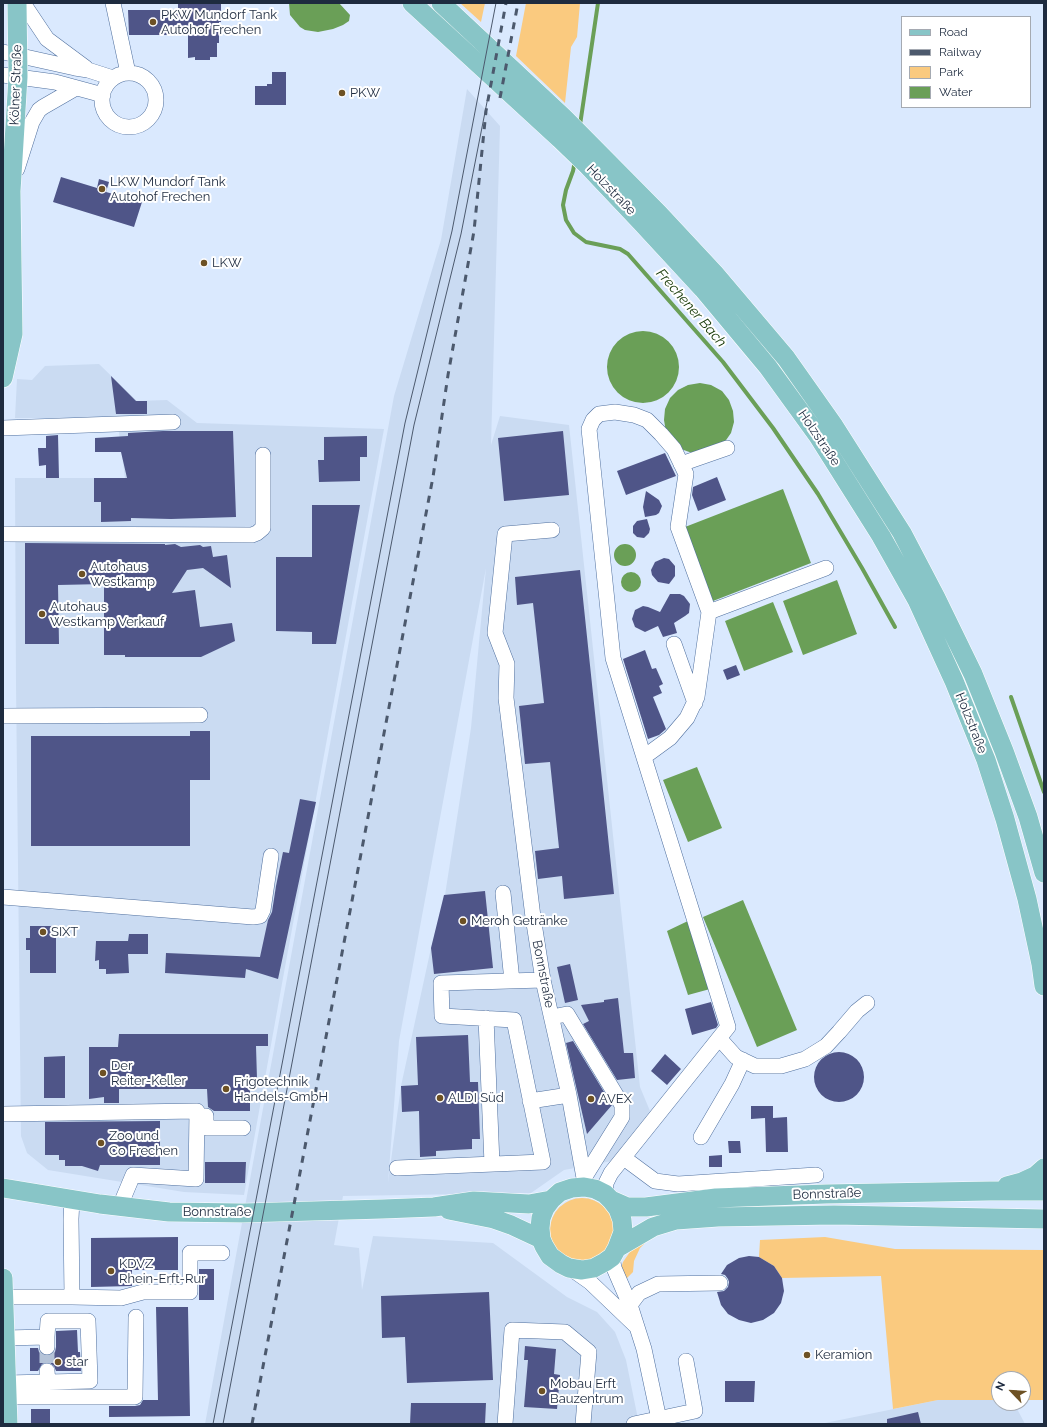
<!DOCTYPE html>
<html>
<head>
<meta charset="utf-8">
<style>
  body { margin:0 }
  #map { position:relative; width:1047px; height:1427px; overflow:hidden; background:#dae9fe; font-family:Raleway,sans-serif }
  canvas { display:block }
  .frame { position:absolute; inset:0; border:4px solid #1e2b3f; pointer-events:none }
  .legend { position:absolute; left:901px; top:16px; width:130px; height:92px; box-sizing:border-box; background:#fff; border:1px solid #a5aab2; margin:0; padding:5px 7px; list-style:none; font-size:12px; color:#1e2b3f }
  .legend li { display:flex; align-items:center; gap:8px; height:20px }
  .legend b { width:20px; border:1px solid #a5aab2 }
  .north { position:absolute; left:991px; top:1371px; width:40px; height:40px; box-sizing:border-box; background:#fff; border:1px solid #a5aab2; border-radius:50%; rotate:295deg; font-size:11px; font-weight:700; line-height:16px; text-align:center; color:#1e2b3f }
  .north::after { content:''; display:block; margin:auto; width:14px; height:18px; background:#6d5124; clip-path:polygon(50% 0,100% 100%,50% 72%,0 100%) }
</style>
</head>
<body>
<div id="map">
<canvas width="1047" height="1427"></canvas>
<div class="frame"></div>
<ul class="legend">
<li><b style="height:5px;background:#88c5c7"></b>Road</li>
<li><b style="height:5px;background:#4c596d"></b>Railway</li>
<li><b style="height:11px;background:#faca7f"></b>Park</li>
<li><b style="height:11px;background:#6a9f57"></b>Water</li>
</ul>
<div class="north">N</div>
</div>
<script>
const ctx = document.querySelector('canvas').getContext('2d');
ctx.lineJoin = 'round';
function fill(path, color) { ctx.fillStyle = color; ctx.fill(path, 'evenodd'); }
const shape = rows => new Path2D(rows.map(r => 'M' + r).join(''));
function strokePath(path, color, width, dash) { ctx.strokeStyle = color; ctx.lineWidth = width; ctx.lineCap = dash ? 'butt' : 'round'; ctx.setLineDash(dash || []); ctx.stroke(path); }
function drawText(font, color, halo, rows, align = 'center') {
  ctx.font = font + ' Raleway,sans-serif'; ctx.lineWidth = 4; ctx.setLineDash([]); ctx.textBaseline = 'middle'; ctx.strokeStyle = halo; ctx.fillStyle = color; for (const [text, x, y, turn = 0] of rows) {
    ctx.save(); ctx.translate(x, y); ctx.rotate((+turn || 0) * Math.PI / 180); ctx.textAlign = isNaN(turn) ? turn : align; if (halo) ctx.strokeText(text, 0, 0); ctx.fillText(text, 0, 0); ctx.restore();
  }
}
fill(shape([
  [467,89,500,126,491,445,500,416,569,425,640,1087,650,1111,612,1161,564,1170,531,1193,343,1196,334,1245,359,1248,362,1290,373,1236,493,1243,567,1297,597,1312,615,1332,626,1360,639,1424,205,1424,394,396,441,240],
  [486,568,471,728,445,895,431,948,401,1086,388,1183,399,1041],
  [99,364,137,401,167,400,197,423,384,429,283,978,244,1195,184,1192,48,1170,27,1153,21,1136,16,684,15,478,125,478,117,418,15,418,17,379,32,380,45,366],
  [938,1400,999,1400,999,1403,1014,1403,1025,1424,820,1424]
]), '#cadbf2');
fill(shape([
  [460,3,485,3,481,22],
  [526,3,580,3,577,37,571,47,565,103,516,56],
  '550 1230a32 32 0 1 1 64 0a32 32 0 1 1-64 0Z',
  [651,1237,640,1248,634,1261,633,1272,627,1278,622,1279,620,1272,623,1262,634,1246],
  [825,1237,895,1249,1044,1250,1044,1400,1023,1400,1023,1379,999,1379,999,1400,938,1400,893,1409,881,1276,782,1278,774,1266,759,1257,760,1240]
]), '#faca7f');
fill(shape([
  [289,3,339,3,350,15,349,21,343,25,333,29,318,32,305,30,300,27,290,15],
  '607 367a36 36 0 1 1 72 0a36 36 0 1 1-72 0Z',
  [700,383,711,385,722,391,729,400,733,411,734,422,731,433,724,443,692,453,681,449,666,432,664,420,665,409,670,398,678,390,688,385],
  [783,489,811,563,713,601,685,527],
  '614 555a11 11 0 1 1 22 0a11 11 0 1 1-22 0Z',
  '621 582a10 10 0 1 1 20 0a10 10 0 1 1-20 0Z',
  [837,580,857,634,803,655,783,601],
  [773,602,793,652,744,671,725,621],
  [697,767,722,828,688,842,663,780],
  [743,900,797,1030,757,1047,703,917],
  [690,920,710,989,688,995,667,931]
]), '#6a9f57');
strokePath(shape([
  [580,125,598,3],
  [575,161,573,171,566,190,563,205,566,220,574,233,586,242,620,249,628,254,723,362,773,428,818,494,862,568,895,627],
  [1011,697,1044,792]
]), '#6a9f57', 4);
fill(shape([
  [178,3,221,3,221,22,219,22,219,43,217,43,217,57,210,57,210,60,195,60,195,57,188,58,188,35,129,35,128,10,178,10],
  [272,72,286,72,286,105,255,105,255,86,267,86,267,84,272,84],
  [61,177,97,188,99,179,109,182,106,192,142,202,134,227,53,202],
  [111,376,136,401,147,401,147,414,116,414],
  [163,431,233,431,236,517,171,519,131,518,131,521,101,522,101,502,94,502,94,478,127,478,121,452,95,452,95,438,128,436,128,433],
  [563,431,569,495,504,501,498,438],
  [58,435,59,478,46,478,46,465,39,466,38,448,46,448,46,436],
  [367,436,367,457,360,457,360,481,319,482,318,460,324,460,324,437],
  [665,453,676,476,626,495,617,471],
  [717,477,726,500,698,511,692,495,693,487],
  [646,491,659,500,662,506,659,513,656,515,645,517,643,507],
  [312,505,360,505,336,644,312,644,312,632,276,631,276,557,312,557],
  [647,519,650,529,649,533,644,538,637,537,633,533,633,526,637,521],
  [25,543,165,544,165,545,175,544,181,547,200,545,203,547,211,546,213,557,227,555,231,588,203,568,187,570,172,593,195,590,200,627,232,623,235,641,201,657,125,657,125,655,104,655,104,584,58,585,59,644,25,644],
  [664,558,669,559,675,566,675,576,669,584,658,582,652,575,651,570,655,562],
  [580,570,614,894,564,899,562,876,538,879,535,851,559,848,550,762,525,764,519,706,544,703,533,603,517,605,515,577],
  [670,594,680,594,684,596,690,604,689,613,685,616,674,623,677,633,663,637,658,626,645,632,635,627,632,619,635,610,643,606,648,607,660,612],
  [645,650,652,669,656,668,663,684,659,686,662,693,653,697,666,729,659,735,648,739,623,659],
  [736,665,740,675,727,680,723,670],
  [190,731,210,731,210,780,190,780,190,846,31,846,31,736,190,736],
  [300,799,316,802,278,979,246,969,245,978,165,973,166,953,260,957,268,920,272,912,276,886,283,852,289,853],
  [485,891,493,968,434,974,431,948,444,895],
  [30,926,56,926,56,973,30,973,30,950,26,950,26,938,30,938],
  [129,934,148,934,148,954,128,954,129,973,106,974,106,969,99,969,99,960,95,961,96,941,128,941],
  [570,964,578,1000,565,1003,557,967],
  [618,998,624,1053,633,1053,635,1078,617,1080,583,1024,589,1021,581,1005,604,1002,604,1000],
  [711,1002,718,1025,716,1028,692,1035,685,1009],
  [119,1034,268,1034,268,1046,256,1046,257,1079,250,1079,250,1111,214,1111,208,1107,207,1089,119,1089,119,1103,104,1103,104,1097,89,1099,89,1047,118,1047],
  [468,1035,470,1082,478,1082,480,1139,472,1139,472,1149,436,1151,436,1156,420,1157,419,1111,402,1112,401,1086,418,1085,416,1037],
  [573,1041,612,1105,587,1134,566,1043],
  '814 1077a25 25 0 1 1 50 0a25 25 0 1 1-50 0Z',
  [665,1054,681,1069,667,1085,651,1071],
  [65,1056,65,1098,44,1098,44,1057],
  [751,1106,773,1106,773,1118,787,1117,788,1152,766,1152,765,1118,751,1119],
  [160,1121,160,1165,100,1165,98,1171,82,1166,65,1166,65,1160,59,1160,59,1155,45,1155,45,1122],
  [728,1141,740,1141,741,1153,729,1153],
  [722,1155,722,1167,709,1167,709,1156],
  [205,1162,246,1162,245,1183,205,1183],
  [178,1237,178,1270,132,1270,132,1286,91,1287,91,1238],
  [749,1256,759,1257,774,1266,782,1278,784,1291,781,1303,774,1313,763,1320,751,1323,739,1320,728,1314,721,1305,717,1292,724,1291,728,1287,729,1282,728,1279,725,1275,721,1274,727,1265,739,1258],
  [199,1269,214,1269,214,1300,199,1300],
  [489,1292,493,1380,407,1383,405,1337,382,1338,381,1296],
  [156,1307,188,1307,190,1416,109,1417,109,1406,135,1406,140,1405,143,1400,158,1400],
  [77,1330,78,1352,80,1352,81,1371,56,1371,54,1366,50,1363,47,1362,42,1364,38,1371,30,1371,30,1348,38,1348,39,1352,43,1355,47,1356,51,1355,55,1352,56,1347,56,1331],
  [525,1346,556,1349,554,1374,560,1375,557,1409,524,1407,528,1360,524,1360],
  [725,1381,755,1381,754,1402,725,1402],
  [411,1403,486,1403,485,1424,410,1424],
  [31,1409,50,1409,50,1424,31,1424],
  [918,1412,921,1424,887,1424,887,1419]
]), '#4f5588');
strokePath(shape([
  [47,1348,47,1371]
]), '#b4c3d8', 15, [15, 8]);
const minor = shape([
  [23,3,47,39,86,68],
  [113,3,128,73],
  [3,52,75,68,88,70,113,78],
  '102 100a27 27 0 1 1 54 0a27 27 0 1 1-54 0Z',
  [3,75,55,82,103,95],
  [17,169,32,122,39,110,43,107,76,88],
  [3,428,173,422],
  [681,464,727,448],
  [552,530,505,534,495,633,507,664,506,698,533,917,543,980,569,1095,584,1178,584,1187],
  [3,534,252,535,257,533,263,528,263,455],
  [709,612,826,568],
  [674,644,695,703],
  [3,716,200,715],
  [503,893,512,981],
  [3,897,253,917,260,916,263,910,271,856],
  [552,1017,567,1014,622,1105,622,1117,584,1178],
  [486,1018,492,1164],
  [719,1038,736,1057,755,1066,781,1066,805,1059,826,1046,839,1032,857,1011,867,1003],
  [530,1101,569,1095],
  [3,1114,197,1111,196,1179,133,1175,120,1206],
  [200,1116,206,1116,206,1128,243,1128],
  [701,1137,732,1084,743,1060],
  [624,1158,655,1181,678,1184,816,1175],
  [397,1168,543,1162,514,1020,442,1016,441,983,543,980],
  [605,1194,606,1183,611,1173,728,1027,613,658,589,429,593,420,599,414,615,412,634,415,647,420,661,434,674,449,686,474,678,527,709,612,697,697,687,718,670,738,644,757],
  [612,1257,614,1268,630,1305,644,1349,660,1424],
  [570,1268,590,1282,636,1326],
  [4,1297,72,1297,71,1219,72,1199],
  [72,1297,121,1298,143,1292,190,1292,190,1253,222,1253],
  [630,1305,639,1293,658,1284,720,1283],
  [47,1337,48,1321,88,1321,90,1381,48,1382],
  [5,1338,47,1337,47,1347],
  [7,1383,48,1382,47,1371],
  [7,1397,135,1397,136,1317],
  [505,1424,512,1330,565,1332,589,1352,583,1424],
  [634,1424,695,1411,686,1361]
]);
const major = shape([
  [412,3,560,139,588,166,641,222,703,289,768,367,818,436,881,536,917,600,954,681,986,760,1005,819,1027,899,1041,964,1044,986],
  [441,3,564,118,659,214,714,273,786,358,834,426,902,533,936,598,973,674,1004,751,1028,817,1044,873],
  [3,378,13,334,11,191,18,77,17,3],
  [1007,1186,1022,1182,1035,1176,1044,1168],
  [3,1188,100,1204,169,1212,243,1213,383,1209,434,1207,474,1201,529,1204,551,1200],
  [611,1200,627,1207,646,1207,716,1198,826,1194,990,1191,1044,1191],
  [449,1210,494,1219,511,1225,541,1239],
  [617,1248,623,1232,622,1220,618,1209,611,1200,605,1194,595,1189,584,1187,572,1188,560,1192,551,1200,545,1208,541,1218,540,1228,541,1239,544,1246,550,1256,561,1264,569,1268,582,1270,594,1268,605,1262,612,1257,617,1248,653,1227,676,1220,718,1217,834,1215,1044,1219],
  [3,1278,8,1424]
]);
strokePath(minor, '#50709f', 16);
strokePath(major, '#fff', 20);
strokePath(minor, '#fff', 15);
strokePath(major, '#88c5c7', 19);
strokePath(shape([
  [213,1424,405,423,452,231,496,3],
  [223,1424,414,425,461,234,488,97]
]), '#4c596d', 1);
strokePath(shape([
  [500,98,518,3],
  [252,1424,433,477,448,375,474,231,486,111,506,3]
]), '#4c596d', 3, [7, 7]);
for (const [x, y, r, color] of [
  [153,22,4,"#6d5124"],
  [342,93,4,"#6d5124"],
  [102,189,4,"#6d5124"],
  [204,263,4,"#6d5124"],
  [82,574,4,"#6d5124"],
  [42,614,4,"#6d5124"],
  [463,921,4,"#6d5124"],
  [43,932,4,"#6d5124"],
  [103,1073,4,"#6d5124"],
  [226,1089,4,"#6d5124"],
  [440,1098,4,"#6d5124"],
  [591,1099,4,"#6d5124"],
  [101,1143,4,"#6d5124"],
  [111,1271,4,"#6d5124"],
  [807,1355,4,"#6d5124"],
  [58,1362,4,"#6d5124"],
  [542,1391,4,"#6d5124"]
]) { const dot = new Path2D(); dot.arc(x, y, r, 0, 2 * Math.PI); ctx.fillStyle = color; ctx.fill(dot); strokePath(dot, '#fff', 1.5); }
drawText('13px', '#1e2b3f', '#fff', [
  ["PKW Mundorf Tank",161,15],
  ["Autohof Frechen",161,30],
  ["PKW",350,93],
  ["LKW Mundorf Tank",110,182],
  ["Autohof Frechen",110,197],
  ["LKW",212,263],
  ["Autohaus",90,567],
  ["Westkamp",90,582],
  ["Autohaus",50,607],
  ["Westkamp Verkauf",50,622],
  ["Meroh Getränke",471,921],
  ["SIXT",51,932],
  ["Der",111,1066],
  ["Reiter-Keller",111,1081],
  ["Frigotechnik",234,1082],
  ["Handels-GmbH",234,1097],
  ["ALDI Süd",448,1098],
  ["AVEX",599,1099],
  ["Zoo und",109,1136],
  ["Co Frechen",109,1151],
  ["KDVZ",119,1264],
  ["Rhein-Erft-Rur",119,1279],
  ["Keramion",815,1355],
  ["star",66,1362],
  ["Mobau Erft",550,1384],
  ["Bauzentrum",550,1399]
], 'left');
drawText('13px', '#1e2b3f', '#fff', [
  ["Kölner Straße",16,85,-88],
  ["Holzstraße",611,190,46],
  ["Holzstraße",819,438,56],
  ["Holzstraße",971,723,68],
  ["Bonnstraße",543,974,79],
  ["Bonnstraße",827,1194,-2],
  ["Bonnstraße",217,1212]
]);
drawText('italic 14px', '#143704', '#fff', [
  ["Frechener Bach",691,308,49]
]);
</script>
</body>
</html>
